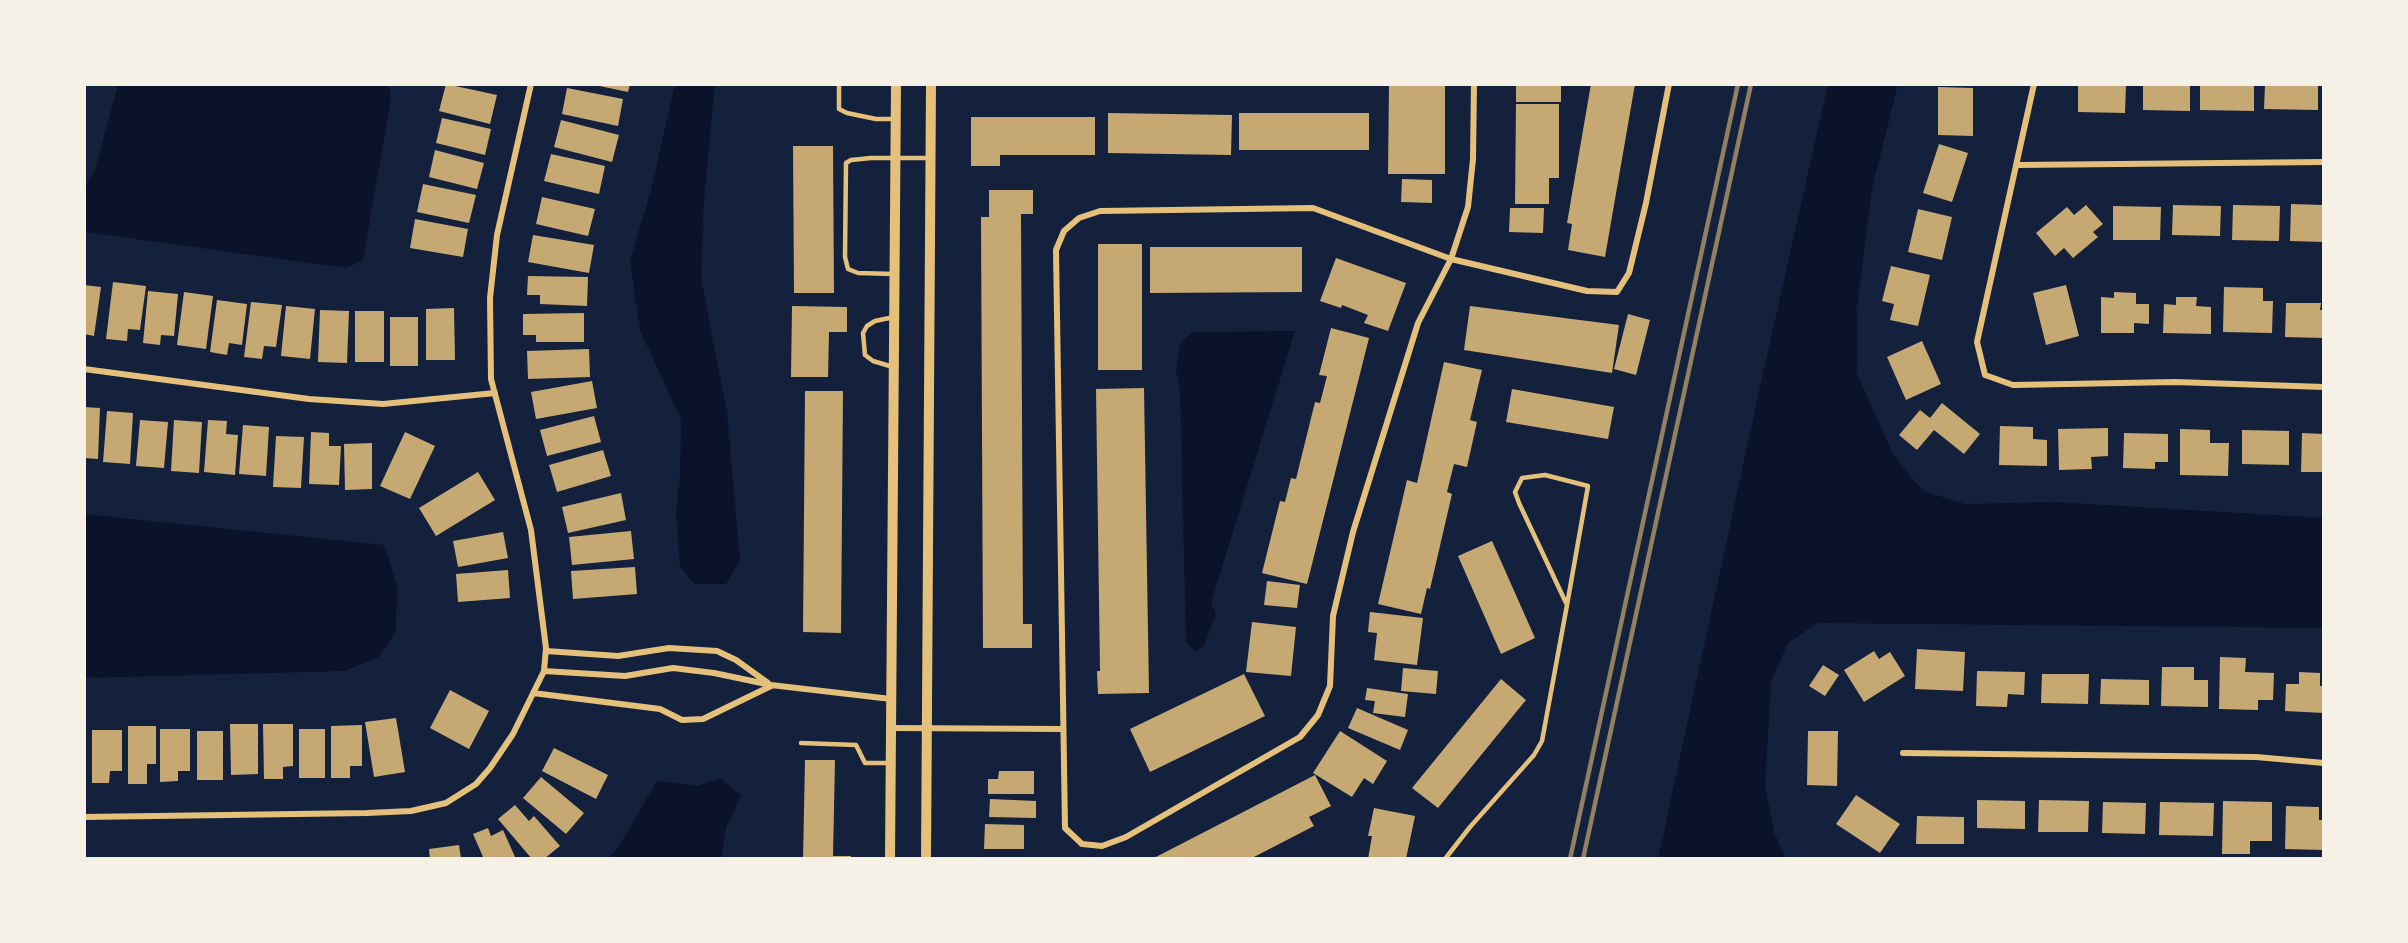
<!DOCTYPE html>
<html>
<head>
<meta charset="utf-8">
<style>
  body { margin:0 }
  #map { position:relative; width:2408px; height:943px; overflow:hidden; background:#14213d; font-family:Ubuntu,sans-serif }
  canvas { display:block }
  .frame { position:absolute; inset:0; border:86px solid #f6f1e7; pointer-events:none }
</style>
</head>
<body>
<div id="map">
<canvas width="2408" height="943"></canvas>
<div class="frame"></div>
</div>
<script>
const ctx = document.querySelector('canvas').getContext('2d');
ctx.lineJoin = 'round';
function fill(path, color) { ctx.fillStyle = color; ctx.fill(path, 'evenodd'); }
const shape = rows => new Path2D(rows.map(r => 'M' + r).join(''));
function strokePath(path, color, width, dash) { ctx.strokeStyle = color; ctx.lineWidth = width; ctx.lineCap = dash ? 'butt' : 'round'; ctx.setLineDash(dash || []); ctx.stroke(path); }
fill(shape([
  [118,84,389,84,391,99,363,260,347,268,84,232,84,189,95,170],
  [675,84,715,84,704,200,701,278,727,413,740,560,726,584,694,584,680,566,676,512,680,474,681,420,640,330,630,261,651,190],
  [1828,84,1898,84,1872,189,1857,307,1857,374,1894,456,1923,491,1965,504,2055,502,2324,518,2324,628,1818,623,1788,643,1771,682,1765,786,1774,832,1786,859,1658,859,1759,391],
  [1295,331,1211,603,1216,613,1204,646,1195,652,1186,641,1180,391,1176,371,1180,343,1193,332],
  [84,514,384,545,397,585,396,631,380,656,345,671,84,678],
  [720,778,741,795,726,828,721,859,607,859,618,848,657,781,698,786]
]), '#0b132b');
fill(shape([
  [446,84,497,95,490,124,439,111],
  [590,84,630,84,628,92],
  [1389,84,1445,84,1445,174,1388,174],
  [1516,84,1561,84,1561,102,1516,102],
  [1591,84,1635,84,1605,257,1568,250,1572,224,1567,223],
  [2078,84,2126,85,2125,113,2078,112],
  [2143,84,2190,84,2190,111,2143,110],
  [2200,84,2254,84,2254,111,2200,110],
  [2265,84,2318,84,2318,110,2264,109],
  [1938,87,1973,88,1973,136,1938,135],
  [567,88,623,99,618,126,562,114],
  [1516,104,1559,104,1559,178,1549,178,1549,204,1515,204],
  [1108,113,1232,115,1231,155,1108,153],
  [1239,113,1369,113,1369,150,1239,150],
  [971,117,1095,117,1095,155,1000,155,1000,166,971,166],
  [442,118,491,129,485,155,436,143],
  [561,120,619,135,612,162,554,147],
  [1939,144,1968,153,1952,202,1923,193],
  [793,146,833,146,834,293,794,293],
  [435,150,484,163,477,189,429,177],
  [551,154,605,166,599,194,544,181],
  [1402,179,1432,180,1432,203,1401,202],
  [423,184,476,195,469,223,417,212],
  [989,190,1033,190,1033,214,1021,214,1023,624,1032,624,1032,648,983,648,981,217,989,217],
  [542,197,595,209,588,236,536,224],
  [2291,204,2324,205,2324,242,2290,241],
  [2086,205,2103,224,2093,232,2098,237,2073,258,2064,248,2055,256,2036,233,2067,207,2074,215],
  [2173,205,2221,206,2220,236,2172,235],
  [2233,205,2280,206,2279,241,2232,240],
  [2113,206,2161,207,2160,240,2113,240],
  [1510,208,1544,208,1543,233,1509,232],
  [1918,209,1952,217,1942,260,1908,252],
  [415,219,468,229,463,257,410,248],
  [533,235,594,245,589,273,528,262],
  [1098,244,1142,244,1142,370,1098,370],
  [1150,247,1302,247,1302,292,1150,293],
  [1336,258,1406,283,1388,331,1364,323,1368,315,1342,305,1341,308,1320,301],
  [1891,266,1930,275,1918,326,1890,320,1894,304,1882,301],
  [528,276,588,277,587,306,540,304,540,295,527,295],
  [113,282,146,286,140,330,128,329,127,341,106,339],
  [84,285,101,287,94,336,84,334],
  [2066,285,2079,336,2046,345,2033,293],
  [2224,287,2263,288,2263,301,2273,301,2272,333,2223,332],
  [148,291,178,294,174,336,161,335,160,345,143,343],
  [184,292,213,296,206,349,177,345],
  [2114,292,2136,293,2136,304,2149,304,2149,324,2134,323,2134,333,2101,333,2101,297,2114,298],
  [2176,297,2197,297,2196,306,2211,307,2211,334,2163,333,2164,304,2176,305],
  [217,300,247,304,242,345,229,343,227,355,210,352],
  [251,302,282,305,276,347,264,346,262,359,244,357],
  [2286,303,2321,303,2320,310,2324,310,2324,338,2285,337],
  [286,306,315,309,310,359,281,356],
  [792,306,847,307,847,332,829,332,828,377,791,377],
  [1470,306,1619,325,1612,373,1464,350],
  [454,308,455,360,426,360,426,309],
  [320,310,349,311,347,363,318,362],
  [355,311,384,311,384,362,355,362],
  [584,313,584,342,536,342,536,335,523,335,523,314],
  [1628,314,1650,320,1636,375,1614,369],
  [390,317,418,317,418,366,390,366],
  [1331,328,1369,338,1307,584,1262,573,1280,501,1285,502,1291,478,1296,479,1315,402,1320,403,1327,376,1319,375],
  [1922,341,1941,384,1906,400,1887,357],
  [589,349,590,377,528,379,527,351],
  [1444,362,1482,370,1470,420,1477,422,1467,467,1454,464,1447,492,1452,494,1430,589,1427,588,1421,614,1378,604,1407,480,1417,483],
  [592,381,597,408,536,419,531,392],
  [1144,388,1149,693,1098,694,1097,671,1100,671,1096,389],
  [1512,389,1614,407,1608,439,1506,422],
  [805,391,843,391,841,633,803,632],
  [1942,403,1980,434,1964,454,1934,430,1917,450,1899,435,1920,410,1930,418],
  [84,407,100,408,98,459,84,458],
  [107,411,133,413,130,464,103,462],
  [594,416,601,442,547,456,540,430],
  [140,420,168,422,164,468,136,466],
  [174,420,202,422,199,473,171,471],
  [208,420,227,421,226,434,238,435,235,475,204,472],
  [243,425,269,427,266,476,239,474],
  [2000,426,2033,427,2033,439,2047,440,2047,466,1999,465],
  [2108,428,2108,456,2091,457,2092,469,2059,470,2058,429],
  [2180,429,2210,430,2210,443,2229,443,2228,476,2180,475],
  [2242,430,2289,431,2289,465,2242,464],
  [311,432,329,433,329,446,341,446,339,485,309,484],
  [405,432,435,446,410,499,380,486],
  [2124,433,2168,434,2168,462,2155,462,2155,469,2123,468],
  [2302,433,2324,434,2324,472,2301,472],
  [276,436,304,437,301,488,273,487],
  [372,443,372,489,345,490,344,444],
  [603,450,611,476,557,492,549,465],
  [478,472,495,500,436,536,419,508],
  [621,493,626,520,568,533,562,507],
  [631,531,634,559,572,565,569,537],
  [503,532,508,558,458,567,453,541],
  [1492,541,1535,638,1501,654,1458,556],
  [635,567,637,594,573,599,571,571],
  [508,570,510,598,458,602,456,574],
  [1267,581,1300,585,1297,608,1264,605],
  [1370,612,1423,618,1417,665,1374,660,1377,633,1368,632],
  [1252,622,1296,627,1291,676,1246,672],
  [1917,649,1965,652,1963,691,1915,689],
  [1874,651,1879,659,1890,652,1905,676,1864,702,1844,670],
  [2220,657,2246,658,2245,672,2274,673,2273,700,2258,700,2258,710,2219,709],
  [1823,665,1839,675,1825,696,1809,686],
  [2162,667,2194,667,2194,680,2208,680,2208,707,2161,706],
  [1403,668,1438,671,1436,694,1401,691],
  [1977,671,2025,672,2024,695,2008,694,2007,707,1976,706],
  [2299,672,2320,673,2320,686,2324,686,2324,713,2285,711,2286,684,2299,684],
  [1244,674,1265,716,1150,772,1130,729],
  [2042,674,2089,674,2088,704,2041,703],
  [1501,679,1526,700,1438,808,1412,788],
  [2101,679,2149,680,2149,705,2100,704],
  [1367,688,1408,694,1405,717,1373,713,1375,701,1365,700],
  [450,690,489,711,469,749,430,728],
  [1357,708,1408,730,1400,750,1348,728],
  [396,718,405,772,374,777,365,722],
  [230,724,258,724,258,774,231,775],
  [263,724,293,724,293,766,283,767,283,779,264,779],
  [362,725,362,766,350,766,350,778,331,778,331,726],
  [128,726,156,726,156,764,147,764,147,784,128,784],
  [160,729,190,729,190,771,178,771,178,781,160,782],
  [299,729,325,729,325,778,299,778],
  [92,730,122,730,122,771,110,771,109,783,92,783],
  [197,731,223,731,223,780,197,780],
  [1340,731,1387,761,1373,784,1364,778,1352,797,1313,773],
  [1808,731,1838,731,1837,786,1807,785],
  [554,748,608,775,596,799,542,771],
  [805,760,835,760,833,856,851,856,851,859,803,859],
  [999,771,1034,771,1034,794,988,794,988,779,998,779],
  [1315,775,1331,806,1309,817,1314,826,1250,859,1152,859],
  [541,777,584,813,566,834,523,798],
  [1856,795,1900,824,1880,853,1836,824],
  [990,799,1036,801,1036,818,989,817],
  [1977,800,2025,801,2025,829,1977,828],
  [2039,800,2089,801,2088,832,2038,832],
  [2223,801,2272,802,2272,841,2250,841,2250,854,2222,854],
  [2103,802,2146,803,2145,834,2102,833],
  [2160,802,2214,803,2213,836,2159,835],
  [515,805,529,821,534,816,560,846,544,859,532,859,498,819],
  [2286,806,2319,807,2319,820,2324,820,2324,850,2285,849],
  [1374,808,1415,816,1406,859,1368,859,1372,836,1368,836],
  [1917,816,1964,817,1964,844,1916,844],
  [985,824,1024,825,1024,849,984,849],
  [488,828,491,836,503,830,516,859,484,859,473,834],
  [459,845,461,859,430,859,429,849]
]), '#c6a872');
strokePath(shape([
  [839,84,839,109,847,113,876,119,895,119],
  [894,274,858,273,848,269,845,257,846,163,851,160,871,158,929,158],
  [893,367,873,361,865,355,863,333,867,326,875,321,894,317],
  [801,743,856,745,865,763,891,763],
  [1445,859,1470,827,1534,755,1542,741,1567,605,1588,486,1545,475,1522,478,1515,492,1519,503,1567,605]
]), '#e5c07b', 4.5);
strokePath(shape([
  [531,84,497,235,490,298,491,379,531,530,546,648,544,671],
  [1474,84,1473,159,1468,207,1451,259,1418,323,1353,532,1333,616,1330,686,1318,715,1300,737,1126,837,1102,846,1082,844,1065,828,1056,250,1064,231,1079,218,1100,211,1313,208,1451,259,1587,291,1617,292,1629,273,1646,203,1669,84],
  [2034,84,1977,342,1985,375,2013,385,2175,382,2324,387],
  [2017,165,2324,162],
  [84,369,309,399,383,404,495,393],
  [546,651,618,656,669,648,717,651,736,660,768,683],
  [533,693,660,709,682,720,703,719,771,686],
  [891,728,1062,729],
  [1903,753,2256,757,2324,763],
  [84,817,367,813,411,811,446,803,476,784,490,768,513,734,544,671,625,676,673,668,714,673,771,685,891,699]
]), '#e5c07b', 6);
strokePath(shape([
  [890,859,896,84],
  [926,859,931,84]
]), '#e5c07b', 10);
strokePath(shape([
  [1570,859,1738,84],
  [1583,859,1751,84]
]), '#918062', 4.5);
</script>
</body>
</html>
